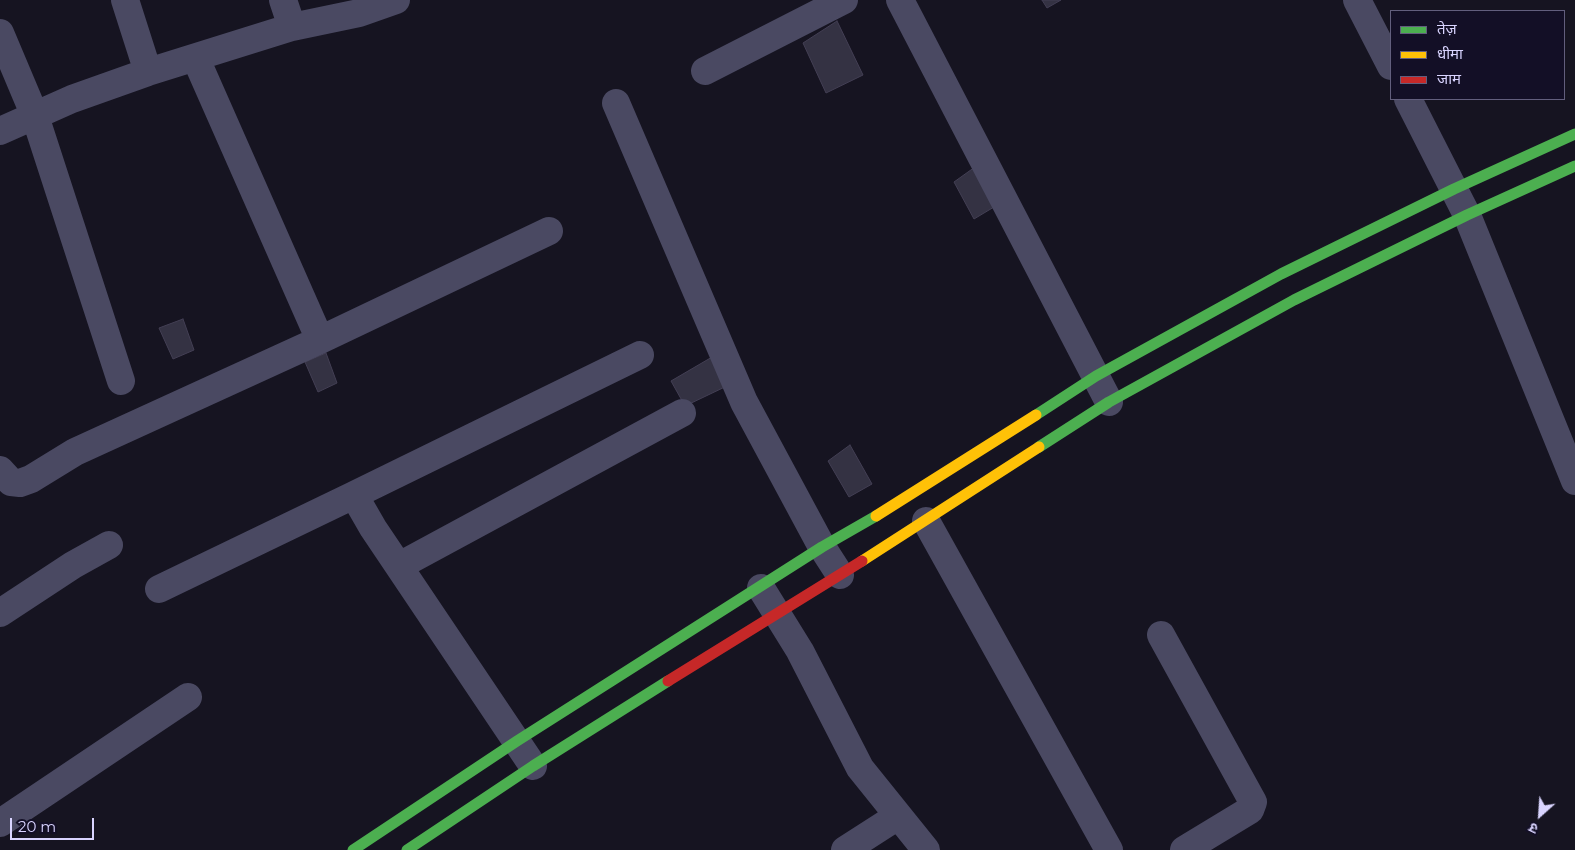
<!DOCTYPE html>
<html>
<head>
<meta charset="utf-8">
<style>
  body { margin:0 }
  #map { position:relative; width:1575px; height:850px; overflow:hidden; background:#161421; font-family:Montserrat,"Noto Sans Devanagari",sans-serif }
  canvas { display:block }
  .legend { position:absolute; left:1390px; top:10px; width:175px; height:90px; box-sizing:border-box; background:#130f26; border:1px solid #625e7d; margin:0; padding:6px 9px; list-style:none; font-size:15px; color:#d9d4ff }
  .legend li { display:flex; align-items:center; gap:10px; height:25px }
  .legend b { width:25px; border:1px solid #625e7d }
  .north { position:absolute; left:1515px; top:790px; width:50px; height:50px; -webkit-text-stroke:4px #130f26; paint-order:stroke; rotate:206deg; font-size:14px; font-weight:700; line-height:20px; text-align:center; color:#d9d4ff }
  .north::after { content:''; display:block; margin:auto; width:18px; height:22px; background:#d9d4ff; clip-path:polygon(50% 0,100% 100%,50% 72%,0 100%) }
  .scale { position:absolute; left:10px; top:818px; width:84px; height:22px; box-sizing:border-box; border:2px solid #d9d4ff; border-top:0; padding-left:6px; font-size:15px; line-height:18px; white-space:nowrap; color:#d9d4ff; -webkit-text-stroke:4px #130f26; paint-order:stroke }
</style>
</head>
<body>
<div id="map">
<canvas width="1575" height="850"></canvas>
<ul class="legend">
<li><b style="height:6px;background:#4caf50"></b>तेज़</li>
<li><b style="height:6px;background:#ffc107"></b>धीमा</li>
<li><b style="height:6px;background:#c62828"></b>जाम</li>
</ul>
<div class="north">उ</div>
<div class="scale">20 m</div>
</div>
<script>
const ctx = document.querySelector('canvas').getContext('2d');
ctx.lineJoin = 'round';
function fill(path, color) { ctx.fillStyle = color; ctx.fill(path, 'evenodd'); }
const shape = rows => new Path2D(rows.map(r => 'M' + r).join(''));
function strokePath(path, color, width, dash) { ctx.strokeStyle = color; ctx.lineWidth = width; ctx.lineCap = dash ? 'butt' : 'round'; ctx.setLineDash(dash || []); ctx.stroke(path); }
const building = shape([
  [1042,0,1061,0,1047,8,1042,0],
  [837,21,863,75,826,93,803,43,837,21],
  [975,167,994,207,974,219,954,182,975,167],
  [183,319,194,350,173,359,159,328,183,319],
  [326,353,337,383,318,392,305,362,326,353],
  [719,353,729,385,685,406,671,381,719,353],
  [850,445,872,484,849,497,828,461,850,445]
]);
fill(building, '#343243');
strokePath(building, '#433f54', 1);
strokePath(shape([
  [125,0,148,72],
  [283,0,292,27],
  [900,0,1109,402],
  [1357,0,1391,66],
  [0,33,35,116,121,381],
  [196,59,320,340],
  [705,71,844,0],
  [1408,99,1467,215,1575,481],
  [616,103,744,402,822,547,840,575],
  [0,131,72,99,148,72,292,27,359,13,396,0],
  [0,470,11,482,20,483,31,479,75,452,320,340,549,231],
  [354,495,640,355],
  [926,521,1109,850],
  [399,566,682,413],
  [761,588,800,651,860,768,926,850],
  [159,589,354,495,373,528,533,766],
  [0,613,73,565,109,545],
  [1161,635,1253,802,1250,810,1184,850],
  [0,823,188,697],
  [845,850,898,816]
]), '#4a4962', 28);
strokePath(shape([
  [1036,415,1096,376,1281,274,1454,189,1575,134],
  [1039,447,1109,402,1294,300,1467,215,1575,166],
  [353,850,517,741,822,547,876,516],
  [407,850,533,766,668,681]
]), '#4caf50', 11);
strokePath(shape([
  [876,516,1036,415],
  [862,561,1039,447]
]), '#ffc107', 11);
strokePath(shape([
  [668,681,862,561]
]), '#c62828', 11);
</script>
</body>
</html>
